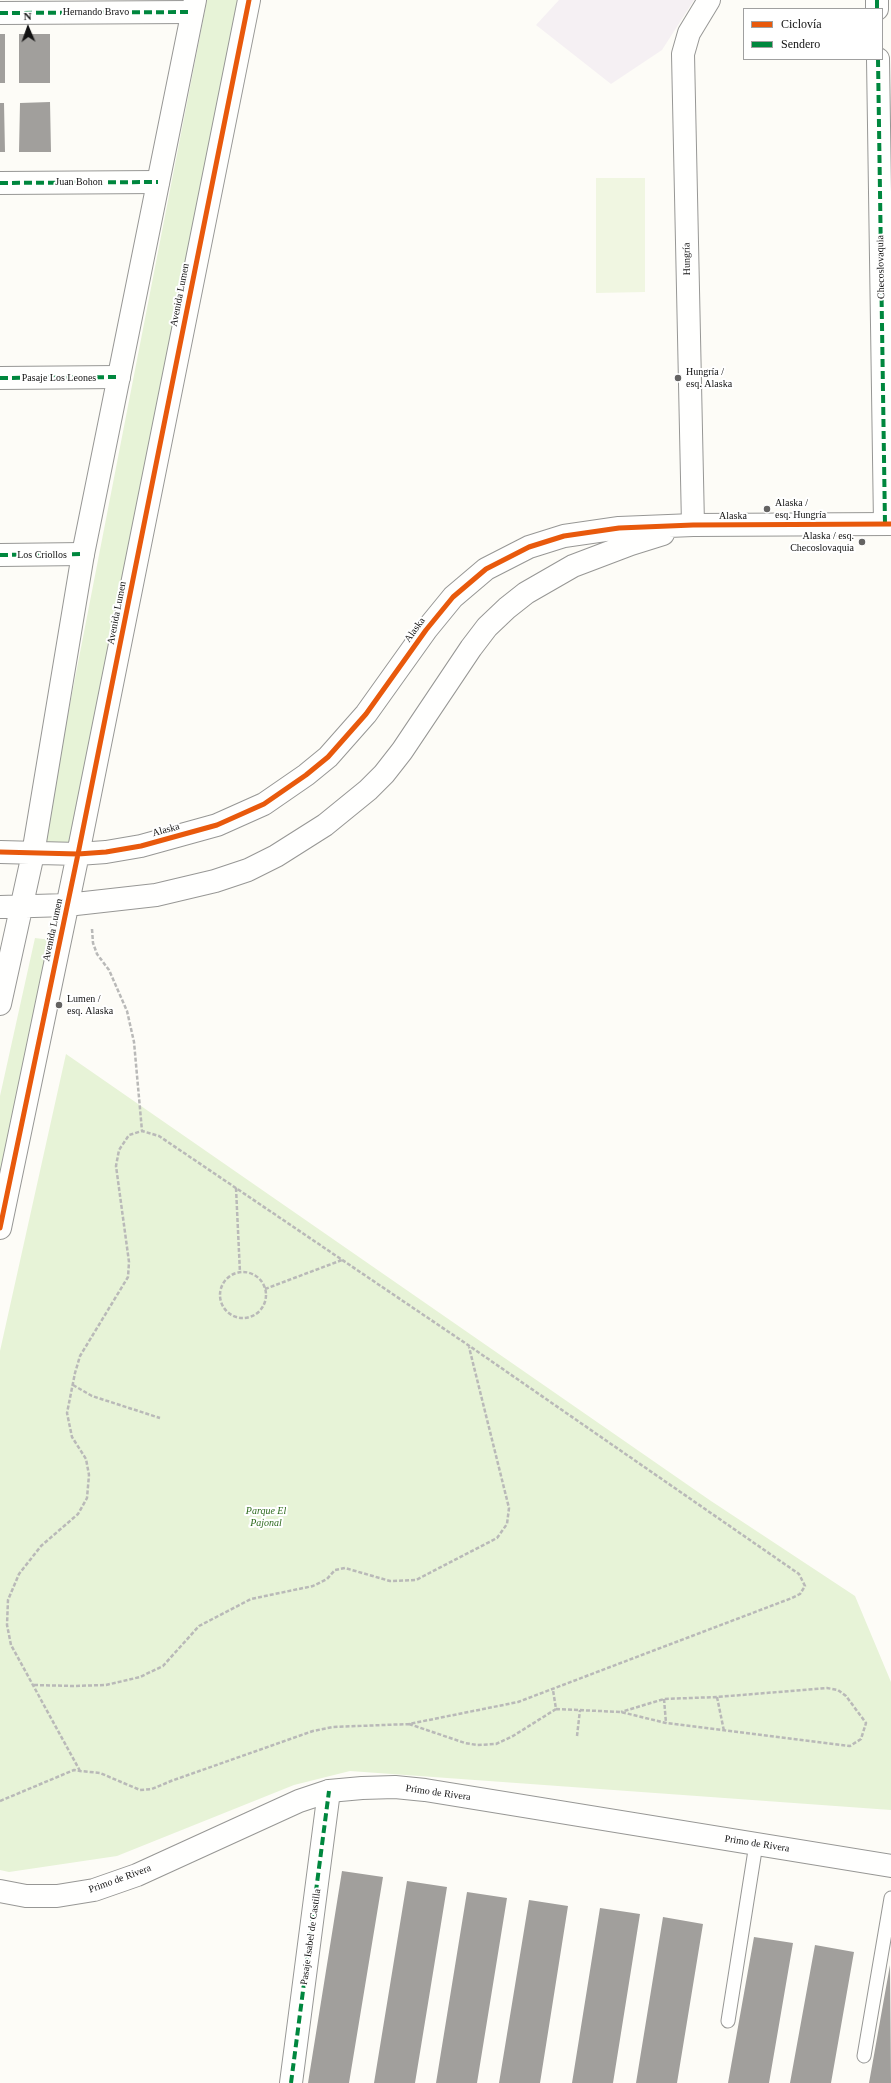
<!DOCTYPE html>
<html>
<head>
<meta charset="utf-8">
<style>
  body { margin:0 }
  #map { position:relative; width:891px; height:2083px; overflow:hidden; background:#fdfcf7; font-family:Georgia,serif }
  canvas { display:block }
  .legend { position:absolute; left:743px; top:8px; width:140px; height:52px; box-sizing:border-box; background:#fff; border:1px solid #a0a0a0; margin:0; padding:5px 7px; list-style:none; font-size:12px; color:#111 }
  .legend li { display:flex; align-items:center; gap:8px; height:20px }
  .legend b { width:20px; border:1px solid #a0a0a0 }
  .north { position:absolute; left:8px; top:8px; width:40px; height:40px; -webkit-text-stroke:3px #fff; paint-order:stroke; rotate:358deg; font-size:11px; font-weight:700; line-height:16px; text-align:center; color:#111 }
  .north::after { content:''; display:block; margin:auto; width:14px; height:18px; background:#111; clip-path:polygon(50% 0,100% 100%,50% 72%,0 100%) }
</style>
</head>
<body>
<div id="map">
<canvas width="891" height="2083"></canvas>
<ul class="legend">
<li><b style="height:5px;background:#e8590c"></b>Ciclovía</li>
<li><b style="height:5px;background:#00873e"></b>Sendero</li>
</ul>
<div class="north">N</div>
</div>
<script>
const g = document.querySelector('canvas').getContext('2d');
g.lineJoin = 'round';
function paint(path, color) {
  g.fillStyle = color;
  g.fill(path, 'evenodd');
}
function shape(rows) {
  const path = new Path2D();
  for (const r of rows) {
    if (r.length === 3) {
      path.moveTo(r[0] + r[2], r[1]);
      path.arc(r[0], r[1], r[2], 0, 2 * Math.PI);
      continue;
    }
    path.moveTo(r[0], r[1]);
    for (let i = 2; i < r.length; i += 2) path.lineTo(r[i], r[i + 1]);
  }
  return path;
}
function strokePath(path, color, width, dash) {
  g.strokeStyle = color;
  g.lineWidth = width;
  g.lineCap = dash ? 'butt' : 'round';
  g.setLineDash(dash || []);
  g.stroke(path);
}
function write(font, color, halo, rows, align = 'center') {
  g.font = font + ' Georgia,serif';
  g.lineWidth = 4;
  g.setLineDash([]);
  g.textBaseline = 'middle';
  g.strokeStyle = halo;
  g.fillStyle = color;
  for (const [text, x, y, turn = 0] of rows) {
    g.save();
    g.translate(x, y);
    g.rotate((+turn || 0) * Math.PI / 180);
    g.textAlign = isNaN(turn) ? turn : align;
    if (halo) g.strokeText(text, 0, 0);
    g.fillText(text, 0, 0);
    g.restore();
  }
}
paint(shape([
  [559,0,694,0,662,50,611,84,536,25]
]), '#f5f0f3');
paint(shape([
  [207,0,238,0,68,855,41,853],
  [35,938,51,940,0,1174,0,1096],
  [66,1054,711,1501,855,1596,891,1682,891,1810,350,1771,294,1785,117,1856,9,1872,0,1870,0,1351]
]), '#e7f3d7');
paint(shape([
  [596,178,645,178,645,292,596,293]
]), '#f0f6e1');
paint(shape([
  [0,34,5,34,5,83,0,83],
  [19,34,50,34,50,83,19,83],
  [50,102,51,152,19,152,20,103],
  [0,103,4,103,5,152,0,152],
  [342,1871,383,1877,349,2083,308,2083],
  [407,1881,447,1887,415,2083,374,2083],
  [467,1892,507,1898,477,2083,436,2083],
  [529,1900,568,1906,540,2083,499,2083],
  [600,1908,640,1914,613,2083,572,2083],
  [663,1917,703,1924,677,2083,636,2083],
  [754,1937,793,1943,769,2083,728,2083],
  [815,1945,854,1952,831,2083,790,2083],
  [890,1965,891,2083,869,2083]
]), '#a19f9c');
const service = shape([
  [728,2021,756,1844],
  [864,2056,891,1898]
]);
const minor = shape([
  [877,0,877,9],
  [0,13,192,12],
  [878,59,885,524],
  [0,183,158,182],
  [0,378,119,377],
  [693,525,683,54,689,33,709,0],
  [0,555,83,554],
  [291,2083,329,1791]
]);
const tertiary = shape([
  [0,852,78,854,106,852,141,846,217,825,264,804,306,775,328,757,366,714,426,630,453,597,486,569,529,547,564,536,619,528,693,525,891,524],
  [0,907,67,905,156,895,215,881,248,870,276,856,325,825,368,790,384,774,402,751,471,648,487,627,507,608,526,593,573,566,631,544,663,534],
  [0,1004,33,854,83,554,195,0],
  [0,1228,78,854,249,0],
  [0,1891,26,1896,57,1896,94,1890,137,1875,299,1801,329,1791,362,1788,395,1787,425,1790,891,1866]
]);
strokePath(service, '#979795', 15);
strokePath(minor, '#979795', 24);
strokePath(tertiary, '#979795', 24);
strokePath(shape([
  [92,929,93,943,97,954,109,970,127,1011,134,1042,142,1131],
  [236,1188,240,1273],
  [243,1295,23],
  [265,1289,342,1260],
  [73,1385,92,1396,160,1418],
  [34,1685,73,1686,106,1685,140,1677,163,1666,199,1626,251,1599,313,1586,327,1579,335,1570,345,1568,390,1581,416,1580,497,1538,507,1524,509,1508,469,1347],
  [717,1697,724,1731],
  [664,1699,666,1723],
  [556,1709,621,1712,666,1723,850,1746,861,1739,866,1723,846,1696,838,1690,827,1688,717,1697,664,1699,621,1712],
  [409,1724,465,1743,477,1745,496,1744,513,1736,556,1709,553,1690],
  [577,1736,580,1710],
  [0,1801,74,1770,80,1771,100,1773,140,1790,152,1789,171,1781,313,1731,333,1727,409,1724,518,1702,792,1598,800,1594,805,1586,799,1574,468,1345,159,1136,142,1131,129,1135,119,1150,116,1166,129,1262,128,1277,80,1356,75,1373,67,1413,72,1437,86,1459,89,1475,87,1498,78,1514,41,1546,19,1574,8,1600,7,1625,11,1645,80,1771]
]), '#b9b9b8', 2.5, [4, 2]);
strokePath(service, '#fffffe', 13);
strokePath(minor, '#fffffe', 22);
strokePath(tertiary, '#fffffe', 22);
strokePath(shape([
  [877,0,877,9],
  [0,13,192,12],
  [878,59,885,524],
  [0,183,158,182],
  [0,378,119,377],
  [0,555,83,554],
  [291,2083,329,1791]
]), '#00873e', 4, [8, 4]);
strokePath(shape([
  [0,852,78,854,106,852,141,846,217,825,264,804,306,775,328,757,366,714,426,630,453,597,486,569,529,547,564,536,619,528,693,525,891,524],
  [0,1228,78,854,249,0]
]), '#e8590c', 5);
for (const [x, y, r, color] of [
  [678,378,4,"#646362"],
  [767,509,4,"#646362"],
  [862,542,4,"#646362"],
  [59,1005,4,"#646362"]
]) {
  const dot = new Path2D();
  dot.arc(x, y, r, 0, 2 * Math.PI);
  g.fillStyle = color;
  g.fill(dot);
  strokePath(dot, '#fff', 1.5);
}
write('10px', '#111', '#fff', [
  ["Hernando Bravo",96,12],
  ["Juan Bohon",79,182],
  ["Hungría",687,259,-91],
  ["Checoslovaquia",881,267,-91],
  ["Avenida Lumen",180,295,-79],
  ["Pasaje Los Leones",59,378],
  ["Alaska",733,516],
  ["Los Criollos",42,555],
  ["Avenida Lumen",117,613,-79],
  ["Alaska",415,630,-54],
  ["Alaska",166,830,-15],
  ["Avenida Lumen",53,930,-78],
  ["Primo de Rivera",438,1793,8],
  ["Primo de Rivera",757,1844,9],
  ["Primo de Rivera",120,1879,-20],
  ["Pasaje Isabel de Castilla",311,1937,-82]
]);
write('10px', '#111', '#fff', [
  ["Hungría /",686,372],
  ["esq. Alaska",686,384],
  ["Alaska /",775,503],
  ["esq. Hungría",775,515],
  ["Alaska / esq.",854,536,"right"],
  ["Checoslovaquia",854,548,"right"],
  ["Lumen /",67,999],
  ["esq. Alaska",67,1011]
], 'left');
write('italic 10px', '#2f6b1f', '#fff', [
  ["Parque El",266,1511],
  ["Pajonal",266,1523]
]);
</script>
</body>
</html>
